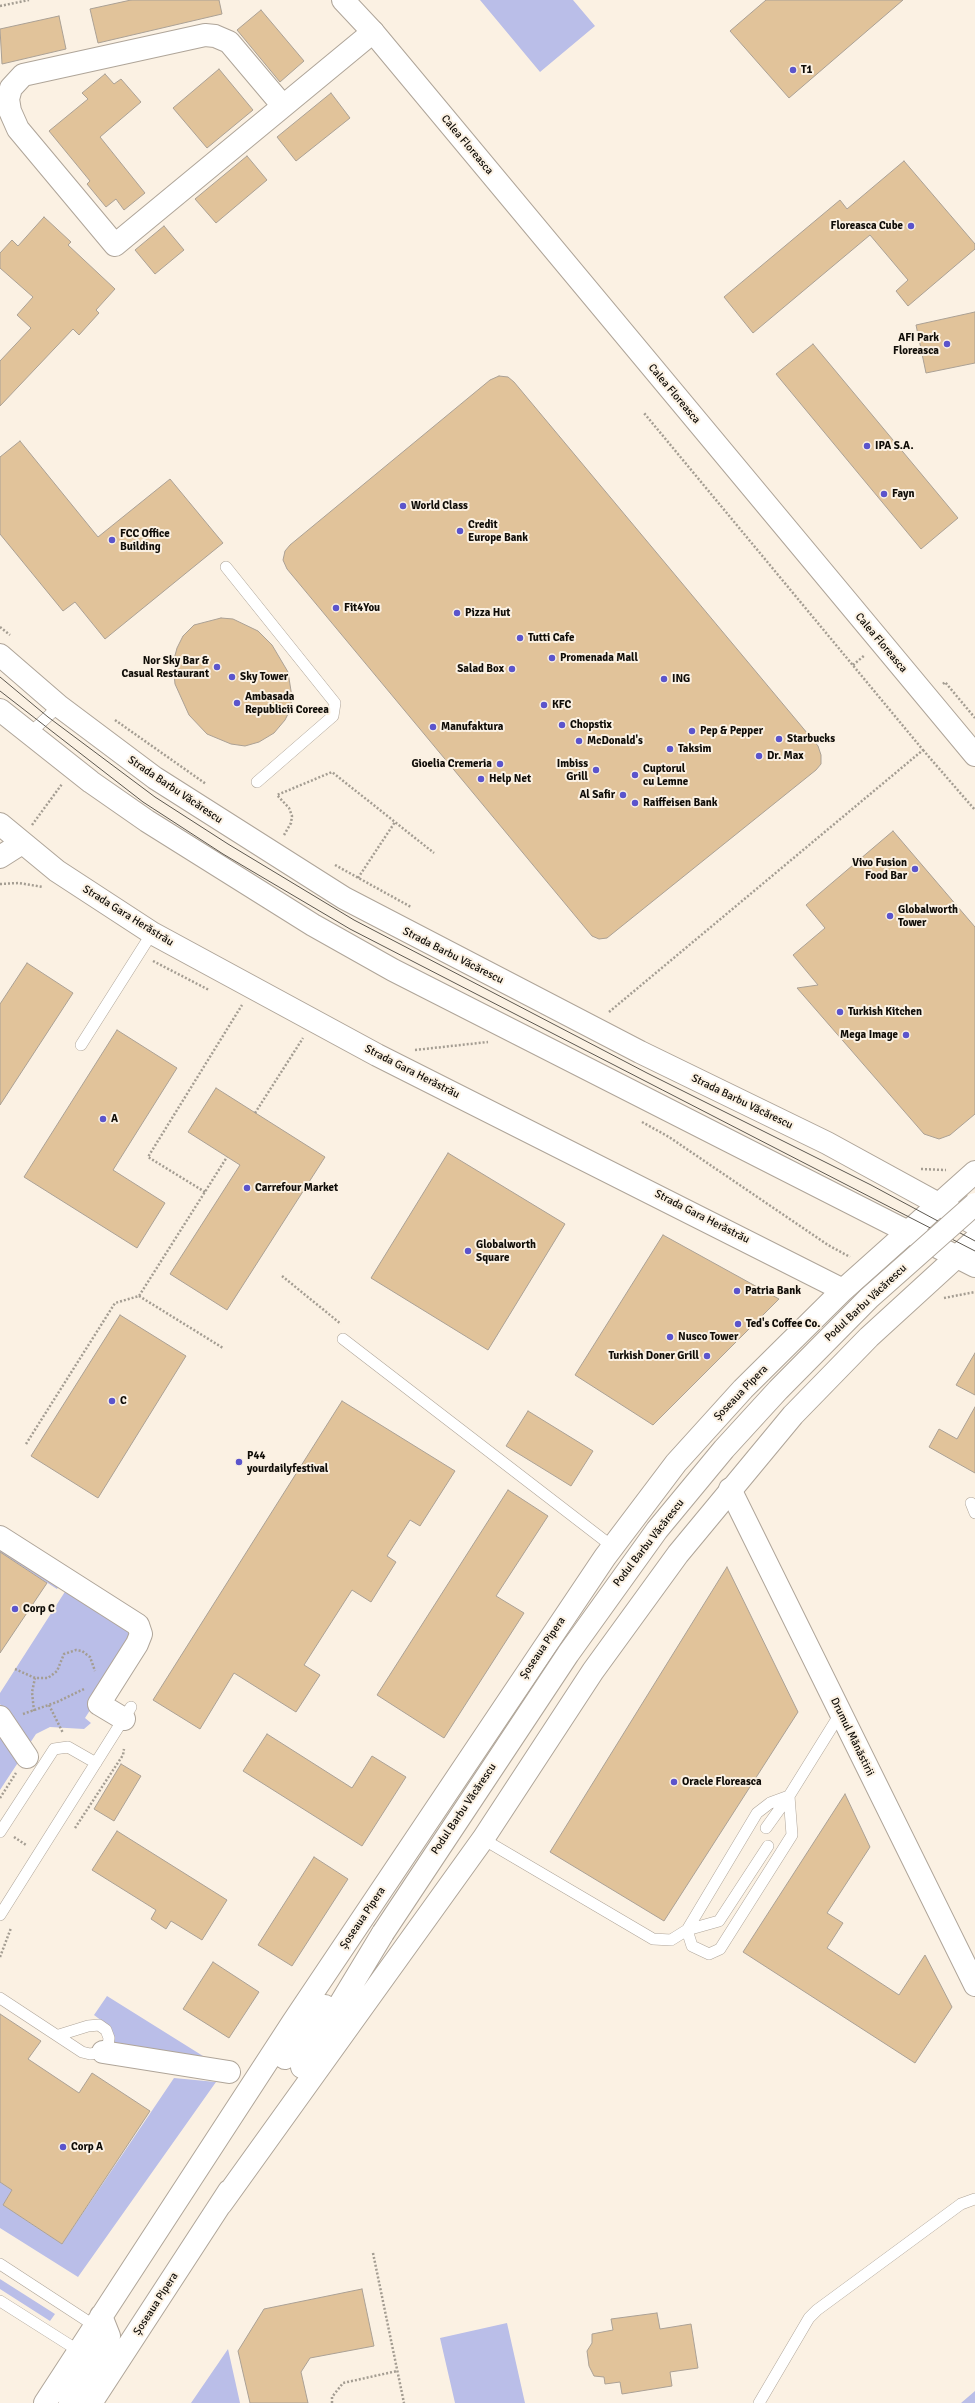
<!DOCTYPE html>
<html>
<head>
<meta charset="utf-8">
<style>
  body { margin:0 }
  canvas { display:block; background:#fbf1e3 }
</style>
</head>
<body>
<canvas width="975" height="2403"></canvas>
<script>
const g = document.querySelector('canvas').getContext('2d');
g.lineJoin = 'round';
function paint(path, color) {
  g.fillStyle = color;
  g.fill(path, 'evenodd');
}
function shape(rows) {
  const path = new Path2D();
  for (const r of rows) {
    path.moveTo(r[0], r[1]);
    for (let i = 2; i < r.length; i += 2) path.lineTo(r[i], r[i + 1]);
  }
  return path;
}
function strokePath(path, color, width, dash) {
  g.strokeStyle = color;
  g.lineWidth = width;
  g.lineCap = dash ? 'butt' : 'round';
  g.setLineDash(dash || []);
  g.stroke(path);
}
function write(font, color, halo, rows, align = 'center') {
  g.font = font + ' Signika,sans-serif';
  g.lineWidth = 4;
  g.setLineDash([]);
  g.textBaseline = 'middle';
  g.strokeStyle = halo;
  g.fillStyle = color;
  for (const [text, x, y, turn = 0] of rows) {
    g.save();
    g.translate(x, y);
    g.rotate((+turn || 0) * Math.PI / 180);
    g.textAlign = isNaN(turn) ? turn : align;
    if (halo) g.strokeText(text, 0, 0);
    g.fillText(text, 0, 0);
    g.restore();
  }
}
paint(shape([
  [480,0,573,0,595,26,540,72],
  [0,1542,62,1581,57,1589,0,1552],
  [68,1587,126,1622,135,1640,85,1718,91,1723,84,1729,50,1727,36,1734,28,1746,0,1704,0,1693],
  [0,1732,19,1761,0,1790],
  [107,1996,211,2061,112,2048,110,2027,94,2015],
  [174,2078,216,2082,78,2277,0,2228,0,2182,12,2190,3,2205,62,2244],
  [0,2279,55,2314,50,2321,0,2289],
  [507,2323,525,2403,455,2403,440,2338],
  [228,2349,240,2403,191,2403],
  [975,2391,975,2403,961,2403]
]), '#babee8');
const building = shape([
  [131,0,219,0,222,14,98,43,90,9,131,0],
  [766,0,903,0,789,98,730,31,766,0],
  [261,10,304,61,280,82,237,30,261,10],
  [59,16,66,49,2,64,0,29,59,16],
  [219,69,253,110,207,148,173,108,219,69],
  [105,74,114,84,121,79,141,102,100,137,145,193,124,210,116,199,106,207,87,184,90,181,49,131,88,99,82,93,105,74],
  [331,93,350,118,296,161,277,137,331,93],
  [247,156,267,180,216,223,195,199,247,156],
  [904,161,975,244,975,249,908,306,896,291,908,280,870,235,753,333,724,297,840,200,847,209,904,161],
  [44,217,71,242,68,245,115,289,96,310,99,313,79,335,73,329,0,406,0,361,31,328,17,315,33,297,0,268,0,253,12,240,18,246,44,217],
  [164,226,184,250,155,274,135,250,164,226],
  [975,312,975,363,926,373,916,325,975,312],
  [813,344,958,518,921,549,776,374,813,344],
  [499,376,508,377,514,382,818,746,821,755,821,764,816,770,607,938,599,939,592,936,287,569,283,560,285,551,290,545,490,380,499,376],
  [20,441,98,537,170,479,223,543,105,639,75,602,63,611,0,534,0,457,20,441],
  [221,618,233,619,258,631,272,645,288,672,292,697,290,710,285,720,274,733,259,742,245,746,231,744,207,734,189,715,175,684,173,663,177,648,183,636,194,625,221,618],
  [893,831,975,927,975,1114,950,1135,939,1139,924,1134,797,988,818,985,793,955,825,928,806,905,893,831],
  [27,963,73,993,0,1105,0,1004,27,963],
  [117,1030,177,1068,113,1170,165,1203,137,1248,24,1177,117,1030],
  [216,1088,325,1157,227,1310,170,1274,240,1165,188,1132,216,1088],
  [448,1153,565,1224,488,1350,371,1278,448,1153],
  [663,1235,779,1299,653,1425,575,1375,663,1235],
  [120,1315,186,1356,98,1498,31,1456,120,1315],
  [975,1353,975,1395,956,1385,975,1353],
  [342,1401,455,1471,420,1526,410,1520,387,1556,396,1562,371,1602,352,1590,304,1665,320,1675,296,1712,234,1673,200,1729,153,1700,342,1401],
  [975,1407,975,1473,929,1447,939,1429,957,1439,975,1407],
  [528,1411,593,1451,571,1486,506,1446,528,1411],
  [508,1490,548,1516,496,1596,524,1613,444,1738,377,1695,508,1490],
  [0,1552,47,1583,0,1653,0,1552],
  [727,1567,798,1712,664,1921,550,1852,727,1567],
  [267,1734,352,1788,372,1756,406,1777,362,1846,243,1771,267,1734],
  [121,1764,141,1776,114,1821,94,1809,121,1764],
  [845,1794,870,1847,827,1913,843,1923,827,1948,899,1995,925,1955,952,2007,915,2063,743,1952,845,1794],
  [117,1831,227,1900,202,1940,171,1921,166,1929,151,1919,156,1910,92,1870,117,1831],
  [314,1857,348,1879,292,1966,258,1945,314,1857],
  [213,1962,259,1992,229,2038,183,2009,213,1962],
  [0,2014,41,2041,28,2059,79,2093,92,2073,150,2111,62,2244,3,2205,12,2190,0,2182,0,2014],
  [362,2289,374,2346,310,2358,301,2372,308,2403,250,2403,238,2351,264,2309,362,2289],
  [657,2313,660,2329,691,2324,698,2368,670,2372,672,2386,622,2394,620,2382,605,2384,604,2377,594,2376,589,2366,587,2351,592,2343,592,2334,613,2330,611,2319,657,2313]
]);
paint(building, '#e1c39a');
strokePath(building, '#aba195', 1);
const lane = shape([
  [226,567,335,703,333,716,257,782],
  [29,734,59,706],
  [81,1045,152,933],
  [343,1339,613,1547],
  [971,1503,975,1513],
  [766,1828,789,1796,840,1714],
  [0,1832,54,1749,68,1747,96,1763],
  [483,1839,653,1939,671,1940,687,1930,757,1813,770,1803,789,1796],
  [768,1846,719,1921,687,1930,692,1946,709,1954,720,1949,792,1835,789,1796],
  [0,1915,131,1707],
  [0,1998,82,2052,90,2054,103,2052,108,2046,109,2038,106,2030,99,2025,88,2026,59,2035],
  [0,2264,95,2326],
  [0,2301,79,2351],
  [759,2403,809,2318,817,2310,961,2204,975,2199]
]);
const street = shape([
  [283,106,229,42,215,36,205,35,23,75,11,88,8,99,10,111,18,129,115,245,373,32],
  [730,1489,975,1985],
  [0,1537,138,1625,141,1634,137,1644,99,1704,124,1719],
  [0,1717,27,1757],
  [103,2052,229,2072]
]);
const secondary = shape([
  [343,0,373,32,975,755],
  [0,824,57,871,152,933,377,1055,843,1290],
  [0,857,22,843],
  [285,2058,325,2006],
  [302,2067,383,1933],
  [221,2204,483,1839,593,1671,678,1554,793,1415,869,1337,975,1240],
  [45,2403,293,2022,605,1557,676,1463,743,1389,843,1290,975,1172],
  [70,2403,104,2351,109,2336,101,2316],
  [91,2403,229,2191]
]);
const primary = shape([
  [0,655,59,706,155,778,344,898,640,1052,827,1143,975,1224],
  [0,710,91,782,147,821,313,925,393,970,975,1266]
]);
strokePath(lane, '#afa599', 12);
strokePath(street, '#afa599', 24);
strokePath(secondary, '#afa599', 24);
strokePath(primary, '#afa599', 24);
strokePath(shape([
  [0,6,29,0],
  [0,627,10,635],
  [853,665,865,655],
  [943,684,945,682,975,718],
  [115,720,206,784],
  [923,750,975,810],
  [32,825,62,784],
  [284,835,291,823,292,816,289,808,277,795,332,772,434,853],
  [335,865,411,907],
  [358,878,395,822],
  [0,884,19,883,43,887],
  [153,961,209,990],
  [609,1012,923,750,644,413],
  [415,1050,488,1042],
  [255,1113,303,1038],
  [642,1122,669,1137,828,1245,850,1257],
  [921,1169,946,1170],
  [205,1192,148,1157,242,1005],
  [282,1276,341,1324],
  [139,1296,223,1348],
  [944,1298,975,1292],
  [26,1444,115,1303,139,1296,227,1157],
  [15,1669,35,1678,48,1678,57,1671,64,1654,76,1650,82,1651,90,1657,95,1671],
  [49,1705,63,1733],
  [34,1711,32,1692,35,1678],
  [23,1714,57,1702,84,1689],
  [0,1798,16,1773],
  [75,1828,123,1755,124,1749],
  [14,1837,26,1845],
  [0,1957,11,1928],
  [373,2253,404,2403],
  [332,2403,332,2397,343,2383,397,2371]
]), '#a49d92', 2.5, [2, 2]);
strokePath(lane, '#fff', 11);
strokePath(street, '#fff', 22);
strokePath(secondary, '#fff', 22);
strokePath(primary, '#fff', 22);
strokePath(shape([
  [0,677,48,717,155,797,228,844,354,920,647,1073,871,1185,975,1241],
  [0,691,143,802,223,854,350,929,975,1251]
]), '#5d5850', 1);
const secondaryBridge = shape([
  [383,1933,568,1654,657,1530,724,1449,778,1390,869,1298,975,1204]
]);
strokePath(secondaryBridge, '#afa599', 24, []);
strokePath(secondaryBridge, '#fff', 22);
for (const [x, y, r, color] of [
  [793,70,4,"#5b54cc"],
  [911,226,4,"#5b54cc"],
  [947,344,4,"#5b54cc"],
  [867,446,4,"#5b54cc"],
  [884,494,4,"#5b54cc"],
  [403,506,4,"#5b54cc"],
  [460,531,4,"#5b54cc"],
  [112,540,4,"#5b54cc"],
  [336,608,4,"#5b54cc"],
  [457,613,4,"#5b54cc"],
  [520,638,4,"#5b54cc"],
  [552,658,4,"#5b54cc"],
  [217,667,4,"#5b54cc"],
  [512,669,4,"#5b54cc"],
  [232,677,4,"#5b54cc"],
  [664,679,4,"#5b54cc"],
  [237,703,4,"#5b54cc"],
  [544,705,4,"#5b54cc"],
  [562,725,4,"#5b54cc"],
  [433,727,4,"#5b54cc"],
  [692,731,4,"#5b54cc"],
  [779,739,4,"#5b54cc"],
  [579,741,4,"#5b54cc"],
  [670,749,4,"#5b54cc"],
  [759,756,4,"#5b54cc"],
  [500,764,4,"#5b54cc"],
  [596,770,4,"#5b54cc"],
  [635,775,4,"#5b54cc"],
  [481,779,4,"#5b54cc"],
  [623,795,4,"#5b54cc"],
  [635,803,4,"#5b54cc"],
  [915,869,4,"#5b54cc"],
  [890,916,4,"#5b54cc"],
  [840,1012,4,"#5b54cc"],
  [906,1035,4,"#5b54cc"],
  [103,1119,4,"#5b54cc"],
  [247,1188,4,"#5b54cc"],
  [468,1251,4,"#5b54cc"],
  [737,1291,4,"#5b54cc"],
  [738,1324,4,"#5b54cc"],
  [670,1337,4,"#5b54cc"],
  [707,1356,4,"#5b54cc"],
  [112,1401,4,"#5b54cc"],
  [239,1462,4,"#5b54cc"],
  [15,1609,4,"#5b54cc"],
  [674,1782,4,"#5b54cc"],
  [63,2147,4,"#5b54cc"]
]) {
  const dot = new Path2D();
  dot.arc(x, y, r, 0, 2 * Math.PI);
  g.fillStyle = color;
  g.fill(dot);
  strokePath(dot, '#fbf1e3', 1.5);
}
write('bold 11px', '#0f0c07', '#fbf1e3', [
  ["T1",801,70],
  ["Floreasca Cube",903,226,"right"],
  ["AFI Park",939,338,"right"],
  ["Floreasca",939,351,"right"],
  ["IPA S.A.",875,446],
  ["Fayn",892,494],
  ["World Class",411,506],
  ["Credit",468,525],
  ["Europe Bank",468,538],
  ["FCC Office",120,534],
  ["Building",120,547],
  ["Fit4You",344,608],
  ["Pizza Hut",465,613],
  ["Tutti Cafe",528,638],
  ["Promenada Mall",560,658],
  ["Nor Sky Bar &",209,661,"right"],
  ["Casual Restaurant",209,674,"right"],
  ["Salad Box",504,669,"right"],
  ["Sky Tower",240,677],
  ["ING",672,679],
  ["Ambasada",245,697],
  ["Republicii Coreea",245,710],
  ["KFC",552,705],
  ["Chopstix",570,725],
  ["Manufaktura",441,727],
  ["Pep & Pepper",700,731],
  ["Starbucks",787,739],
  ["McDonald's",587,741],
  ["Taksim",678,749],
  ["Dr. Max",767,756],
  ["Gioelia Cremeria",492,764,"right"],
  ["Imbiss",588,764,"right"],
  ["Grill",588,777,"right"],
  ["Cuptorul",643,769],
  ["cu Lemne",643,782],
  ["Help Net",489,779],
  ["Al Safir",615,795,"right"],
  ["Raiffeisen Bank",643,803],
  ["Vivo Fusion",907,863,"right"],
  ["Food Bar",907,876,"right"],
  ["Globalworth",898,910],
  ["Tower",898,923],
  ["Turkish Kitchen",848,1012],
  ["Mega Image",898,1035,"right"],
  ["A",111,1119],
  ["Carrefour Market",255,1188],
  ["Globalworth",476,1245],
  ["Square",476,1258],
  ["Patria Bank",745,1291],
  ["Ted's Coffee Co.",746,1324],
  ["Nusco Tower",678,1337],
  ["Turkish Doner Grill",699,1356,"right"],
  ["C",120,1401],
  ["P44",247,1456],
  ["yourdailyfestival",247,1469],
  ["Corp C",23,1609],
  ["Oracle Floreasca",682,1782],
  ["Corp A",71,2147]
], 'left');
write('11px', '#0f0c07', '#fbf1e3', [
  ["Calea Floreasca",467,145,50],
  ["Calea Floreasca",674,394,50],
  ["Calea Floreasca",881,643,50],
  ["Strada Barbu Văcărescu",175,790,34],
  ["Strada Gara Herăstrău",128,916,32],
  ["Strada Barbu Văcărescu",453,956,27],
  ["Strada Gara Herăstrău",412,1072,27],
  ["Strada Barbu Văcărescu",742,1102,26],
  ["Strada Gara Herăstrău",702,1217,27],
  ["Podul Barbu Văcărescu",866,1303,-43],
  ["Șoseaua Pipera",741,1393,-46],
  ["Podul Barbu Văcărescu",649,1543,-52],
  ["Șoseaua Pipera",543,1648,-56],
  ["Drumul Mănăstirii",852,1737,64],
  ["Podul Barbu Văcărescu",464,1809,-56],
  ["Șoseaua Pipera",363,1918,-56],
  ["Șoseaua Pipera",156,2304,-57]
]);
</script>
</body>
</html>
